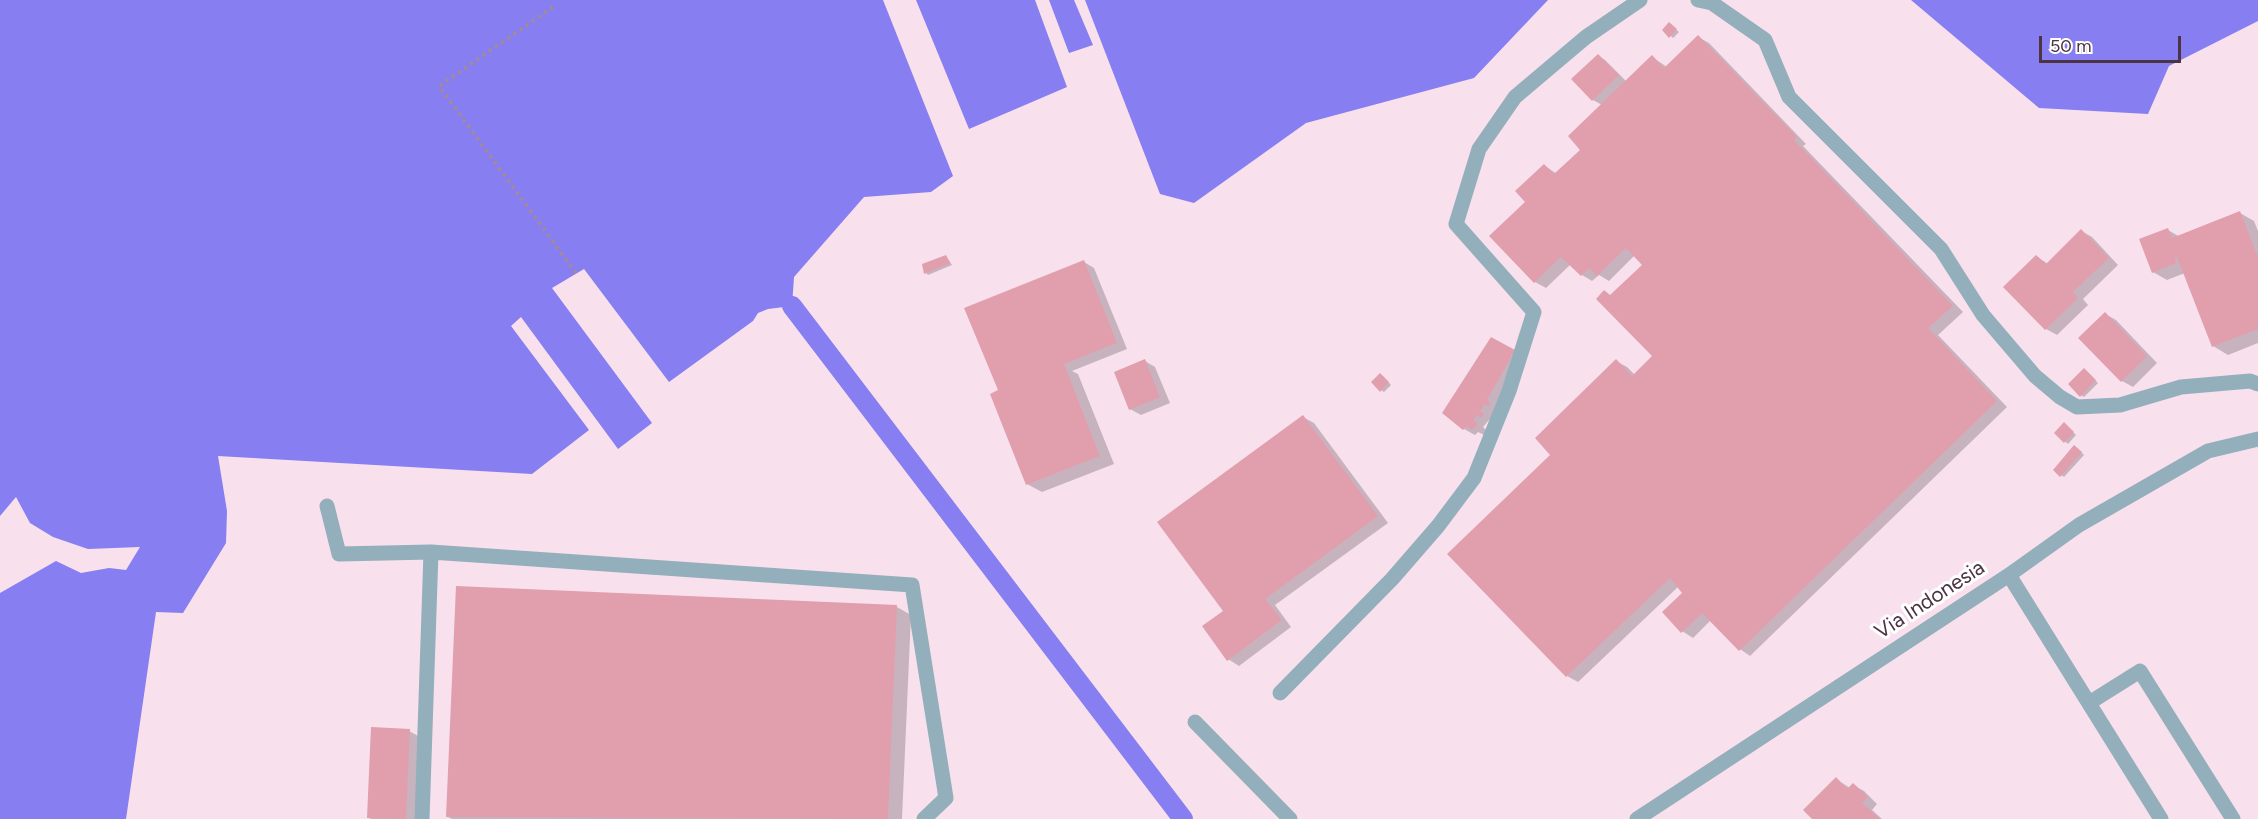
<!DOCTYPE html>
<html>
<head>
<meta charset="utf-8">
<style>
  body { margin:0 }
  #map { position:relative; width:2258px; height:819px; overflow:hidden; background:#f9e0ed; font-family:Figtree,sans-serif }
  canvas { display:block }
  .scale { position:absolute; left:2039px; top:36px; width:142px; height:27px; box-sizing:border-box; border:3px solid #4d3442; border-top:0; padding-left:8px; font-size:18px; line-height:21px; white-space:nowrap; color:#4d3442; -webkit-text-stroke:4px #fff; paint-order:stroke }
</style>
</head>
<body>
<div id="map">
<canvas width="2258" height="819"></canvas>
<div class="scale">50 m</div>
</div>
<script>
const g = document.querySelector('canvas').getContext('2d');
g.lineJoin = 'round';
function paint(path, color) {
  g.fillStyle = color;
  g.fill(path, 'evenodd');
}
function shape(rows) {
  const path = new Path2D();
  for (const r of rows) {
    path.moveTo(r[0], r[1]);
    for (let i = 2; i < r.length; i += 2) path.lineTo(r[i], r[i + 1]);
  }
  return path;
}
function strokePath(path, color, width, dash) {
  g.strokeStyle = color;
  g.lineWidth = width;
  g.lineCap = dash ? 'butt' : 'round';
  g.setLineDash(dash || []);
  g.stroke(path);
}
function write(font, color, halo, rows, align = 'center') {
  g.font = font + ' Figtree,sans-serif';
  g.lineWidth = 6;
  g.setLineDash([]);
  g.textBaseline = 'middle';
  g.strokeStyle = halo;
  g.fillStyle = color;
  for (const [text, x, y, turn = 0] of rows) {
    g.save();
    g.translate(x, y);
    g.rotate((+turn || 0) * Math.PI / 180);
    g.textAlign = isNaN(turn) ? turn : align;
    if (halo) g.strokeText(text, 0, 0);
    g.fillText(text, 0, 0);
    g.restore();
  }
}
paint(shape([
  [0,0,883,0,953,176,931,192,864,197,794,277,792,306,768,309,758,313,753,321,669,382,584,269,552,288,652,423,618,449,521,317,511,326,589,430,532,474,218,456,227,511,226,543,183,613,156,612,126,819,0,819,0,593,56,561,81,573,109,568,126,570,140,547,88,549,53,537,30,523,16,497,0,516],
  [916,0,1035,0,1067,87,969,129],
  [1049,0,1074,0,1093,45,1069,53],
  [1085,0,1548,0,1474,78,1306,123,1194,203,1160,194],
  [1911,0,2258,0,2258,21,2169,66,2148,114,2039,108]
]), '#867ef1');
paint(shape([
  [1672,26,1679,32,1673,38,1664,30],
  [1698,37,1709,43,1806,144,1803,146,1963,312,1938,335,2007,407,1750,656,1740,649,1711,620,1693,638,1682,631,1684,593,1679,586,1578,682,1567,676,1449,554,1552,455,1616,361,1627,367,1635,375,1654,356,1612,296,1644,265,1635,255,1609,281,1599,275,1592,281,1582,275,1571,264,1546,288,1535,282,1491,236,1527,202,1545,166,1557,174,1582,150,1602,105,1593,100,1598,56,1605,60,1627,82,1652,57,1667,67],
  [2240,213,2254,221,2258,231,2258,343,2228,355,2213,346,2185,273,2167,280,2153,272,2168,230,2180,237],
  [2081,231,2092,237,2118,265,2083,299,2088,305,2057,335,2046,329,2036,256,2048,264],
  [946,256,952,265,928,275,926,273],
  [1084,262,1094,268,1127,349,1072,371,1078,374,1114,464,1042,492,1027,484,1001,391],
  [2105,314,2116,320,2157,363,2133,387,2122,381,2080,338],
  [1492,339,1525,357,1493,423,1489,420,1483,427,1487,431,1484,435,1478,432,1475,435,1464,429],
  [1145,361,1155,367,1170,403,1141,415,1130,409],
  [2087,372,2098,383,2084,397,2081,395],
  [1383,376,1391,385,1384,392,1381,390],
  [1303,417,1314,423,1388,523,1275,605,1291,627,1239,666,1228,659,1225,611],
  [2067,426,2076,435,2068,444,2056,433],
  [2077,448,2084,455,2064,477,2061,475],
  [897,607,911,615,902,819,452,819,448,817],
  [409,731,420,737,417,819,371,819,369,818],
  [1836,779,1850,788,1853,785,1864,791,1877,804,1872,810,1882,819,1814,819]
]), '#0003');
strokePath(shape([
  [792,306,1183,819]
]), '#867ef1', 20);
paint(shape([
  [1669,22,1677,29,1669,38,1662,30],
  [1698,35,1797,137,1794,140,1953,306,1928,328,1997,401,1739,651,1702,613,1681,633,1662,612,1682,593,1670,578,1566,677,1447,554,1550,455,1535,438,1616,359,1632,376,1652,356,1596,299,1604,290,1610,295,1642,265,1626,248,1597,276,1589,268,1581,276,1561,257,1534,283,1489,236,1525,202,1515,191,1544,164,1554,174,1580,150,1568,136,1652,55,1664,68],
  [1598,54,1619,75,1592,101,1571,79],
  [2240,211,2258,257,2258,329,2212,347,2177,257,2175,258,2176,263,2152,273,2139,239,2168,228,2172,238],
  [2081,229,2109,258,2073,292,2078,298,2045,330,2003,287,2036,255,2046,264],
  [946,255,950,263,924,274,922,264],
  [1084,260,1117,343,1064,364,1100,456,1026,485,990,394,998,390,964,308],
  [2105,312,2147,356,2121,382,2078,338],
  [1491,337,1515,350,1487,400,1490,402,1489,406,1485,404,1480,411,1484,414,1481,418,1477,415,1473,420,1478,424,1472,430,1467,426,1463,430,1442,413],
  [1145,359,1160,397,1129,410,1114,372],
  [2084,368,2096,380,2080,397,2068,384],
  [1380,373,1389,382,1380,392,1371,382],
  [1303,415,1378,516,1265,599,1282,620,1227,661,1202,626,1223,611,1157,522],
  [2064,422,2074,432,2064,443,2054,433],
  [2074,445,2082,452,2060,477,2053,470],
  [456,586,897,605,888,819,446,817],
  [371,727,410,729,406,819,367,818],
  [1836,777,1847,789,1853,783,1868,797,1862,803,1880,819,1812,819,1803,810]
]), '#e19ead');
strokePath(shape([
  [553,7,439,86,576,273]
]), '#a38a98', 4, [3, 4.5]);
strokePath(shape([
  [1698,0,1712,3,1765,40,1789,97,1941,249,1983,315,2035,376,2060,397,2077,407,2120,405,2181,387,2250,381,2258,384],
  [327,506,339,554,431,552,422,819],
  [431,552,912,585,946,798,924,819],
  [2009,575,2161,819],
  [1280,693,1392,579,1438,526,1474,478,1509,391,1534,312,1456,224,1479,149,1515,97,1586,37,1640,0],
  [2089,703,2140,671,2233,819],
  [1195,722,1290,819],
  [1637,819,2009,575,2079,525,2208,451,2258,439]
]), '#92afbb', 15);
write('21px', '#4d3442', '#fff', [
  ["Via Indonesia",1930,600,-33]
]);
</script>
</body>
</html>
